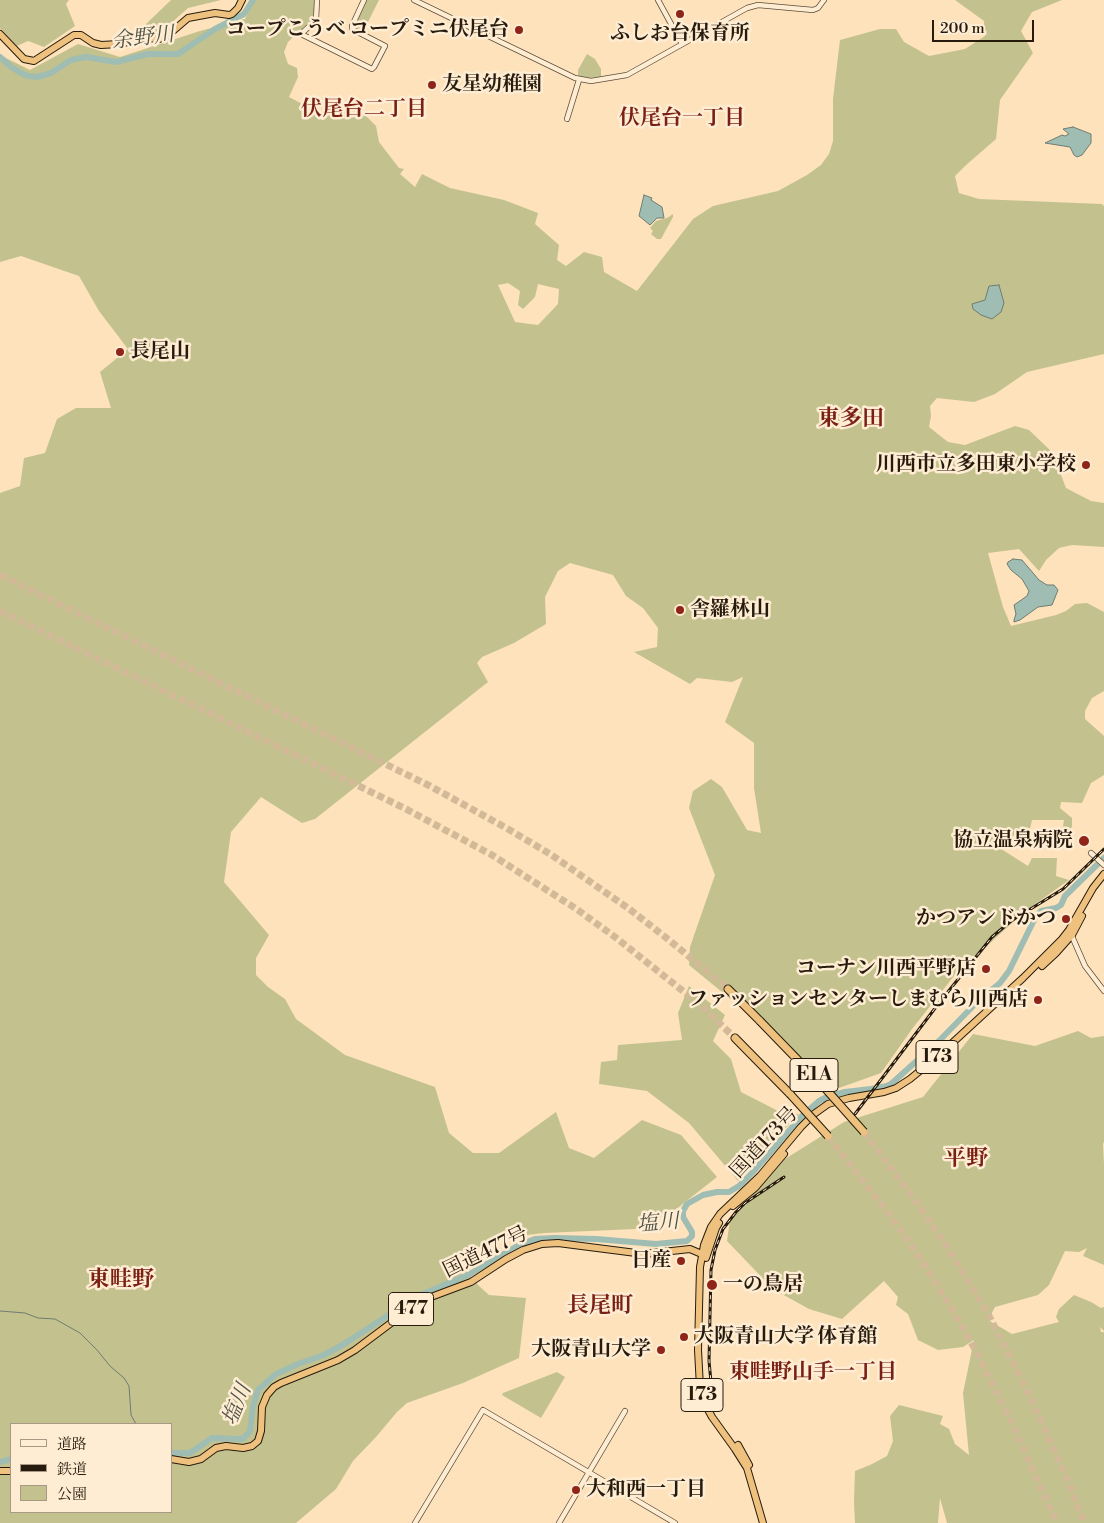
<!DOCTYPE html>
<html>
<head>
<meta charset="utf-8">
<style>
  body { margin:0 }
  #map { position:relative; width:1104px; height:1523px; overflow:hidden; background:#fde2bc; font-family:"Libre Bodoni","Noto Serif JP",serif }
  canvas { display:block }
  .legend { position:absolute; left:10px; top:1423px; width:162px; height:90px; box-sizing:border-box; background:#feecd3; border:1px solid #a89884; margin:0; padding:6px 9px; list-style:none; font-size:15px; color:#261b0d }
  .legend li { display:flex; align-items:center; gap:10px; height:25px }
  .legend b { width:25px; border:1px solid #a89884 }
  .scale { position:absolute; left:932px; top:20px; width:102px; height:22px; box-sizing:border-box; border:2px solid #261b0d; border-top:0; padding-left:6px; font-size:15px; line-height:18px; white-space:nowrap; color:#261b0d; -webkit-text-stroke:4px #feecd3; paint-order:stroke }
</style>
</head>
<body>
<div id="map">
<canvas width="1104" height="1523"></canvas>
<ul class="legend">
<li><b style="height:6px;background:#feecd3"></b>道路</li>
<li><b style="height:6px;background:#261b0d"></b>鉄道</li>
<li><b style="height:14px;background:#c3c28e"></b>公園</li>
</ul>
<div class="scale">200 m</div>
</div>
<script>
const g = document.querySelector('canvas').getContext('2d');
g.lineJoin = 'round';
function paint(path, color) {
  g.fillStyle = color;
  g.fill(path, 'evenodd');
}
function shape(rows) {
  const path = new Path2D();
  for (const r of rows) {
    path.moveTo(r[0], r[1]);
    for (let i = 2; i < r.length; i += 2) path.lineTo(r[i], r[i + 1]);
  }
  return path;
}
function strokePath(path, color, width, dash) {
  g.strokeStyle = color;
  g.lineWidth = width;
  g.lineCap = dash ? 'butt' : 'round';
  g.setLineDash(dash || []);
  g.stroke(path);
}
function write(font, color, halo, rows, align = 'center') {
  g.font = font + ' "Libre Bodoni","Noto Serif JP",serif';
  g.lineWidth = 5;
  g.setLineDash([]);
  g.textBaseline = 'middle';
  g.strokeStyle = halo;
  g.fillStyle = color;
  for (const [text, x, y, turn = 0] of rows) {
    g.save();
    g.translate(x, y);
    g.rotate((+turn || 0) * Math.PI / 180);
    g.textAlign = isNaN(turn) ? turn : align;
    if (halo) g.strokeText(text, 0, 0);
    g.fillText(text, 0, 0);
    g.restore();
  }
}
paint(shape([
  [0,0,69,0,66,4,75,26,44,47,28,41,17,46,0,28],
  [171,0,221,0,188,8,161,32,147,33,146,24],
  [254,0,315,0,316,5,312,19,288,42,284,52,288,64,297,68,298,77,289,97,308,107,321,117,353,98,362,103,361,111,376,126,379,142,399,168,404,169,400,174,415,187,422,174,450,188,504,200,538,213,535,224,559,245,557,260,566,266,584,252,602,257,604,272,637,291,693,219,713,206,778,191,807,175,821,165,829,154,833,141,833,99,840,40,880,29,896,29,904,42,929,56,965,49,985,36,984,21,955,0,1062,0,1032,12,1021,31,1033,53,1000,100,996,139,965,166,955,176,959,193,979,199,1102,204,1104,206,1104,354,1027,372,995,394,974,402,937,398,930,406,931,416,929,427,948,442,965,445,1015,426,1029,430,1052,452,1066,488,1091,501,1104,503,1104,547,1072,545,1059,548,1046,560,1039,571,1019,549,988,553,1003,607,1011,626,1056,615,1066,611,1075,604,1087,603,1104,612,1104,691,1092,698,1085,711,1085,719,1104,736,1104,775,1091,783,1082,803,1061,802,1060,808,1072,818,1072,826,1069,834,1062,832,1064,820,1032,820,1029,833,995,839,998,847,1028,866,1032,858,1057,858,1056,876,1069,880,1024,912,954,976,912,1029,881,1073,839,1088,689,965,690,947,715,875,689,808,693,791,711,779,722,787,747,830,761,833,754,788,754,743,725,722,743,677,732,682,697,678,690,684,634,652,657,647,658,628,643,608,626,596,613,575,570,563,558,571,545,597,546,624,514,643,482,657,477,663,488,682,315,819,302,823,261,797,231,832,224,882,269,935,256,958,256,975,268,987,285,999,296,1019,345,1055,435,1087,449,1133,473,1153,499,1153,556,1112,569,1148,594,1158,642,1120,681,1135,717,1177,675,1210,635,1229,544,1233,493,1239,447,1265,463,1267,479,1286,489,1295,526,1298,519,1358,463,1383,407,1403,397,1412,376,1437,353,1461,336,1489,296,1523,0,1523,0,493,20,486,24,458,45,453,57,419,76,408,111,408,100,372,128,349,99,311,79,276,21,256,0,262,0,55,30,70,78,44,120,57,200,31,245,19],
  [508,283,520,291,518,305,523,309,535,297,538,284,559,289,558,304,538,325,515,322,498,285],
  [11,1424,171,1424,171,1512,11,1512],
  [367,0,379,0,363,32,356,28,355,25],
  [587,54,595,59,601,69,601,77,588,78,578,76,578,70],
  [673,214,673,217,661,239,657,239,651,234,653,231,650,228,656,221,667,218],
  [689,986,725,1015,713,1041,731,1059,741,1092,782,1113,799,1114,755,1159,738,1181,689,1123,647,1091,599,1084,601,1062,617,1060,618,1045,682,1040,678,1013],
  [1078,1031,1091,1038,1104,1036,1104,1142,1103,1144,1104,1164,1104,1265,1083,1256,1087,1248,1079,1252,1065,1251,1049,1285,1038,1295,995,1307,988,1320,1012,1334,1059,1322,1056,1317,1059,1309,1074,1295,1091,1302,1101,1308,1104,1307,1104,1331,1100,1327,1101,1332,1104,1332,1104,1523,947,1523,940,1498,938,1523,855,1523,854,1502,855,1471,870,1465,887,1456,893,1441,890,1416,899,1405,943,1416,940,1424,949,1429,955,1444,969,1455,963,1393,974,1340,963,1347,938,1350,918,1340,908,1314,896,1305,898,1297,884,1281,842,1319,809,1309,773,1289,727,1241,730,1220,785,1159,844,1122,923,1097,973,1034,1035,1046],
  [557,1372,565,1377,541,1418,502,1395,503,1393]
]), '#c3c28e');
const water = shape([
  [1073,127,1091,134,1091,143,1082,155,1077,157,1074,155,1070,147,1045,143,1062,135,1065,136,1069,134,1063,129,1073,127],
  [644,195,652,198,651,200,662,207,664,218,657,218,650,225,639,216,644,195],
  [999,285,1004,303,1001,312,992,319,981,315,973,309,972,304,985,300,989,286,999,285],
  [1013,559,1022,560,1039,580,1047,585,1054,585,1058,590,1052,605,1038,607,1020,620,1014,622,1014,620,1016,614,1014,605,1027,596,1029,591,1022,579,1011,570,1007,564,1008,562,1013,559]
]);
paint(water, '#9fbdb2');
strokePath(water, '#6f7c70', 1);
strokePath(shape([
  [0,1311,25,1313,38,1318,55,1319,80,1333,97,1350,110,1366,124,1378,129,1386,131,1415,136,1424]
]), '#6f7c70', 1);
strokePath(shape([
  [0,57,11,67,21,73,28,76,37,77,51,73,71,60,86,57,116,62,148,54,178,54,215,29,244,14,253,0],
  [171,1453,190,1453,212,1438,243,1439,250,1431,253,1406,258,1390,276,1374,298,1364,324,1355,344,1344,418,1296,468,1275,519,1245,535,1239,555,1238,596,1239,656,1244,687,1241,692,1236,692,1232,683,1217,683,1211,687,1204,703,1195,717,1192,729,1192,739,1186,752,1173,802,1116,819,1101,827,1097,845,1092,871,1089,887,1086,891,1084,940,1040,978,1001,1000,983,1009,971,1036,916,1041,911,1056,908,1061,905,1065,896,1104,858],
  [0,1462,11,1459]
]), '#9fbdb2', 6);
strokePath(shape([
  [0,575,430,786,508,829,550,854,628,908,669,940,728,989],
  [0,611,404,808,492,855,575,908,615,937,698,1003,735,1038],
  [864,1132,915,1200,942,1239,986,1310,1028,1392,1068,1481,1084,1523],
  [828,1136,901,1230,929,1272,955,1314,976,1351,1010,1419,1057,1523]
]), '#d2ba99', 7, [7, 3.5]);
const tertiary = shape([
  [317,0,316,20,301,34,372,69,374,67,385,46,352,29,352,26,364,0],
  [414,0,575,78,591,81,627,75,747,8,758,5,813,10,818,8,824,0],
  [658,0,682,44],
  [567,119,579,80],
  [1091,853,1104,865],
  [1071,934,1085,966,1104,991],
  [415,1523,483,1410,675,1523],
  [559,1523,625,1411]
]);
const trunk = shape([
  [0,34,24,59,34,61,74,35,81,35,93,43,101,45,119,44,145,38,159,39,167,36,188,18,215,13,229,15,232,14,238,8,242,0],
  [1042,966,1056,953,1072,935,1082,916],
  [733,1206,755,1188,784,1154],
  [706,1258,716,1228,719,1223],
  [738,1445,749,1465],
  [171,1459,189,1462,201,1459,216,1448,226,1446,243,1448,252,1446,258,1441,261,1431,262,1407,267,1395,274,1387,281,1383,338,1360,355,1350,403,1314,431,1297,471,1282,506,1259,523,1250,542,1244,558,1243,644,1254,690,1249,704,1255],
  [0,1471,11,1471],
  [763,1523,747,1468,735,1449,712,1417,706,1406,700,1387,698,1350,700,1267,704,1245,711,1227,720,1214,760,1176,801,1127,814,1114,828,1104,849,1098,884,1092,896,1088,910,1079,937,1057,1023,978,1062,939,1069,930,1093,888,1104,874]
]);
const motorway = shape([
  [728,989,760,1021],
  [735,1038,790,1094]
]);
strokePath(tertiary, '#5c4d39', 6);
strokePath(trunk, '#261b0d', 8);
strokePath(motorway, '#261b0d', 9);
strokePath(tertiary, '#feecd3', 4.5);
strokePath(trunk, '#eec17e', 6);
strokePath(motorway, '#eec17e', 7);
const rail = shape([
  [855,1114,939,1003,992,937,1011,921,1063,889,1104,849],
  [713,1403,709,1361,711,1270,715,1250,723,1229,736,1212,745,1203,784,1177]
]);
strokePath(rail, '#261b0d', 3);
strokePath(rail, '#feecd3', 1, [4]);
const motorwayBridge = shape([
  [760,1021,824,1087,864,1132],
  [790,1094,828,1136]
]);
strokePath(motorwayBridge, '#261b0d', 9, []);
strokePath(motorwayBridge, '#eec17e', 7);
for (const [x, y, r, color] of [
  [680,14,5,"#8f2418"],
  [519,30,5,"#8f2418"],
  [432,85,5,"#8f2418"],
  [120,352,5,"#8f2418"],
  [1086,465,5,"#8f2418"],
  [680,610,5,"#8f2418"],
  [1084,841,6,"#8f2418"],
  [1066,919,5,"#8f2418"],
  [986,969,5,"#8f2418"],
  [1038,1000,5,"#8f2418"],
  [681,1261,5,"#8f2418"],
  [712,1285,6,"#8f2418"],
  [684,1337,5,"#8f2418"],
  [661,1350,5,"#8f2418"],
  [576,1490,5,"#8f2418"]
]) {
  const dot = new Path2D();
  dot.arc(x, y, r, 0, 2 * Math.PI);
  g.fillStyle = color;
  g.fill(dot);
  strokePath(dot, '#feecd3', 2);
}
for (const [x, y, w] of [
  [937,1057,42],
  [814,1075,48],
  [411,1309,45],
  [702,1395,42]
]) {
  const box = new Path2D();
  box.roundRect(x - w / 2, y - 16.5, w, 33, 4);
  g.fillStyle = '#feecd3';
  g.fill(box);
  strokePath(box, '#261b0d', 1);
}
write('bold 19px', '#261b0d', null, [
  ["173",937,1057],
  ["E1A",814,1075],
  ["477",411,1309],
  ["173",702,1395]
]);
write('bold 20px', '#261b0d', '#feecd3', [
  ["コープこうべ コープミニ伏尾台",509,30],
  ["ふしお台保育所",680,34,"center"],
  ["友星幼稚園",442,85,"left"],
  ["長尾山",130,352,"left"],
  ["川西市立多田東小学校",1076,465],
  ["舎羅林山",690,610,"left"],
  ["協立温泉病院",1073,841],
  ["かつアンドかつ",1056,919],
  ["コーナン川西平野店",976,969],
  ["ファッションセンターしまむら川西店",1028,1000],
  ["日産",671,1261],
  ["一の鳥居",723,1285,"left"],
  ["大阪青山大学 体育館",694,1337,"left"],
  ["大阪青山大学",651,1350],
  ["大和西一丁目",586,1490,"left"]
], 'right');
write('20px', '#261b0d', '#feecd3', [
  ["国道173号",765,1143,-47],
  ["国道477号",486,1253,-26]
]);
write('italic 21px', '#505447', '#feecd3', [
  ["余野川",143,39,-7],
  ["塩川",658,1224,-5],
  ["塩川",238,1405,-67]
]);
write('bold 21px', '#7a1f14', '#feecd3', [
  ["伏尾台二丁目",364,110],
  ["伏尾台一丁目",682,119],
  ["東畦野山手一丁目",813,1373]
]);
write('bold 22px', '#7a1f14', '#feecd3', [
  ["東多田",851,420],
  ["平野",966,1160],
  ["東畦野",121,1281],
  ["長尾町",600,1307]
]);
</script>
</body>
</html>
